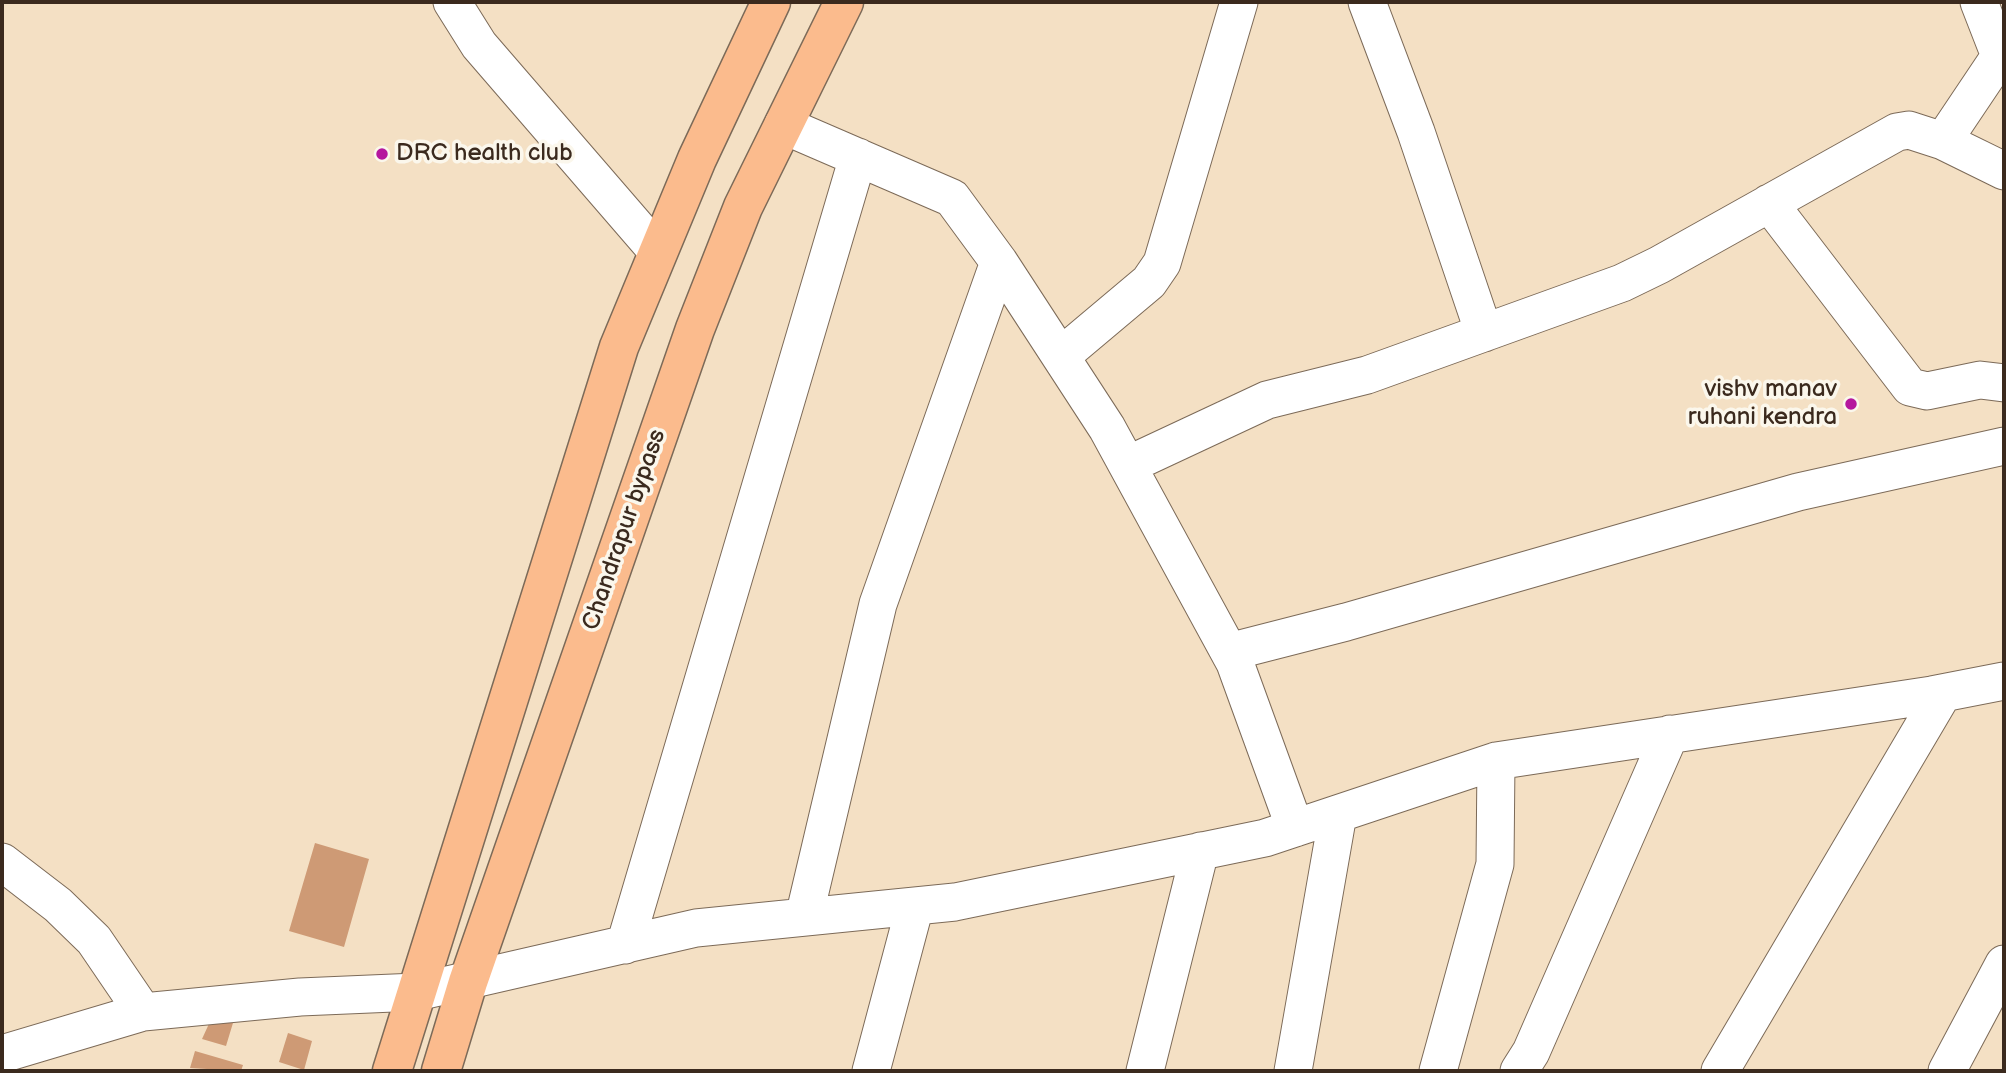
<!DOCTYPE html>
<html>
<head>
<meta charset="utf-8">
<style>
  body { margin:0 }
  #map { position:relative; width:2006px; height:1073px; overflow:hidden; background:#f4e0c4; font-family:"Balsamiq Sans",sans-serif }
  canvas { display:block }
  .frame { position:absolute; inset:0; border:4px solid #3b2a1e; pointer-events:none }
</style>
</head>
<body>
<div id="map">
<canvas width="2006" height="1073"></canvas>
<div class="frame"></div>
</div>
<script>
const g = document.querySelector('canvas').getContext('2d');
g.lineJoin = 'round';
function paint(path, color) {
  g.fillStyle = color;
  g.fill(path, 'evenodd');
}
function shape(rows) {
  const path = new Path2D();
  for (const r of rows) {
    path.moveTo(r[0], r[1]);
    for (let i = 2; i < r.length; i += 2) path.lineTo(r[i], r[i + 1]);
  }
  return path;
}
function strokePath(path, color, width, dash) {
  g.strokeStyle = color;
  g.lineWidth = width;
  g.lineCap = dash ? 'butt' : 'round';
  g.setLineDash(dash || []);
  g.stroke(path);
}
function write(font, color, halo, rows, align = 'center') {
  g.font = font + ' "Balsamiq Sans",sans-serif';
  g.lineWidth = 7;
  g.setLineDash([]);
  g.textBaseline = 'middle';
  g.strokeStyle = halo;
  g.fillStyle = color;
  for (const [text, x, y, turn = 0] of rows) {
    g.save();
    g.translate(x, y);
    g.rotate((+turn || 0) * Math.PI / 180);
    g.textAlign = isNaN(turn) ? turn : align;
    if (halo) g.strokeText(text, 0, 0);
    g.fillText(text, 0, 0);
    g.restore();
  }
}
paint(shape([
  [315,843,369,859,344,947,289,931],
  [236,1013,226,1046,202,1039,213,1015],
  [288,1033,312,1041,304,1070,279,1062],
  [195,1051,243,1065,241,1071,190,1068]
]), '#ce9a75');
const street = shape([
  [452,2,479,45,657,251],
  [1367,2,1416,132,1484,333],
  [783,125,952,198,999,262,878,604,804,917],
  [1943,141,2000,56,1979,2],
  [1769,203,1910,387,1927,391,1980,380,2004,383],
  [999,262,1107,428,1235,663,1295,828],
  [1061,356,1149,282,1162,263,1239,2],
  [1128,465,1267,400,1367,375,1622,283,1659,265,1897,132,1909,130,1943,141,2004,171],
  [1229,652,1346,622,1798,492,2004,446],
  [2,862,58,905,94,940,143,1012],
  [625,945,858,157],
  [2,1054,143,1012,300,997,417,992,696,928,955,902,1265,838,1496,761,1932,695,2004,681],
  [871,1071,915,906],
  [1145,1071,1200,851],
  [1293,1071,1338,814],
  [1438,1071,1495,864,1496,761],
  [1519,1071,1531,1052,1670,734],
  [1720,1071,1943,693],
  [1947,1071,2004,964]
]);
const highway = shape([
  [392,1071,619,347,697,159,771,2],
  [441,1071,468,982,695,329,743,207,844,2]
]);
strokePath(street, '#7c6a58', 39);
strokePath(highway, '#7c6a58', 41);
strokePath(street, '#fff', 37);
strokePath(highway, '#fbbb8d', 38);
for (const [x, y, r, color] of [
  [382,154,7,"#b5179e"],
  [1851,404,7,"#b5179e"]
]) {
  const dot = new Path2D();
  dot.arc(x, y, r, 0, 2 * Math.PI);
  g.fillStyle = color;
  g.fill(dot);
  strokePath(dot, '#fbf7ec', 2.5);
}
write('24px', '#3b2a1e', '#fbf7ec', [
  ["DRC health club",396,154],
  ["vishv manav",1837,390,"right"],
  ["ruhani kendra",1837,418,"right"]
], 'left');
write('24px', '#3b2a1e', '#fbf7ec', [
  ["Chandrapur bypass",625,530,-71]
]);
</script>
</body>
</html>
